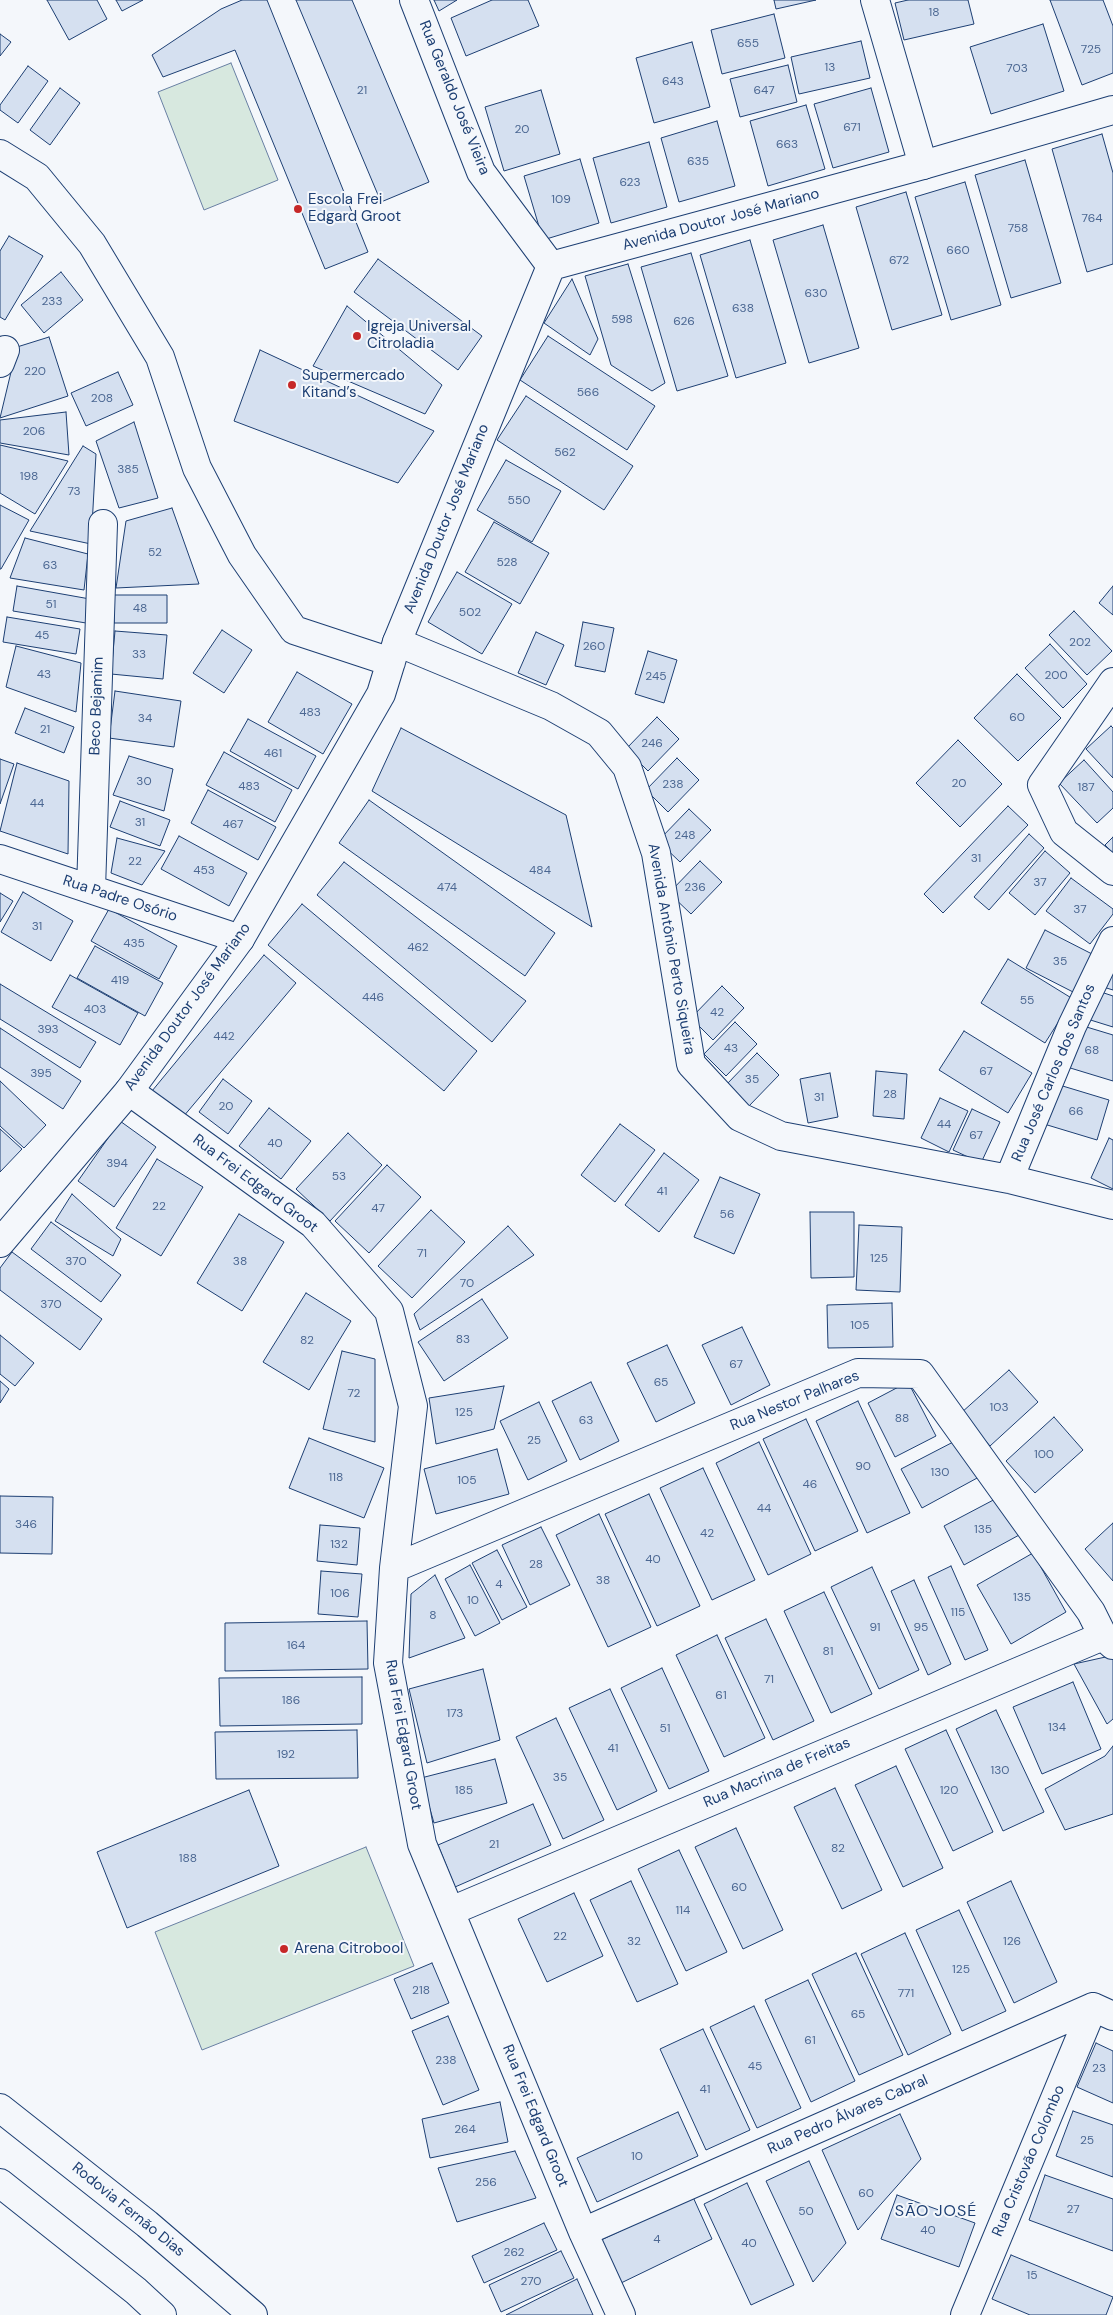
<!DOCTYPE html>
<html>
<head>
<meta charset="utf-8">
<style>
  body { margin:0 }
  canvas { display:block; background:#f4f7fb }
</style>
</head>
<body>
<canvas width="1113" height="2315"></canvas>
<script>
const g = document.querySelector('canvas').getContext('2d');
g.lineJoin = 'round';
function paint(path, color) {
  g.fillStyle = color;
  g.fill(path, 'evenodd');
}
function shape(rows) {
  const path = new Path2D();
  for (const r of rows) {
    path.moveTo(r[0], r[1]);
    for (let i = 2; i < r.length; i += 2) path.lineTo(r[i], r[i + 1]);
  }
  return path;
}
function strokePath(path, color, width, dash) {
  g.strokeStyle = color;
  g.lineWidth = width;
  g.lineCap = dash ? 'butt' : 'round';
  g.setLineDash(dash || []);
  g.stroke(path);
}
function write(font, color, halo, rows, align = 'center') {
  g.font = font + ' "DM Sans",sans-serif';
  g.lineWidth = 4;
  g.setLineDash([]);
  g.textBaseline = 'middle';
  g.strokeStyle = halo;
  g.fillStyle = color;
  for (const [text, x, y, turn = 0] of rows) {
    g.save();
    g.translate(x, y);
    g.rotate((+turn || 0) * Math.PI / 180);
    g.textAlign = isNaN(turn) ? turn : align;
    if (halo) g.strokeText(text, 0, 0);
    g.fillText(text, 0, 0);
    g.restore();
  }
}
const green = shape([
  [231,63,278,180,204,210,158,92,231,63],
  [366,1847,414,1966,202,2050,155,1932,366,1847]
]);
paint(green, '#d7e8df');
strokePath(green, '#687fa3', 1);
const building = shape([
  [47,0,97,0,107,19,69,40,47,0],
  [116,0,143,0,122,11,116,0],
  [242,0,267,0,368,252,325,269,235,50,163,77,152,55,221,9,242,0],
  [296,0,352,0,429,182,381,202,296,0],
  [434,0,457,0,439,11,434,0],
  [492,0,528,0,539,26,466,56,451,18,492,0],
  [774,0,816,0,776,9,774,0],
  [908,0,968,0,974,24,904,40,895,3,908,0],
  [1050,0,1103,0,1113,26,1113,73,1082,85,1050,0],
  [774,14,785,58,722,74,711,30,774,14],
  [1043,24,1064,91,991,114,970,47,1043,24],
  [0,34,11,42,0,56,0,34],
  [861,41,870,78,799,94,791,57,861,41],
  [692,42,710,107,654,123,636,58,692,42],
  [788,65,797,102,740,117,730,79,788,65],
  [28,66,48,81,18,123,0,110,0,105,28,66],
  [60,88,80,103,50,145,30,130,60,88],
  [871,88,889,152,833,168,814,104,871,88],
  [541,90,560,154,504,171,485,107,541,90],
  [806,105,825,169,768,186,750,121,806,105],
  [717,121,735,186,679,202,661,138,717,121],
  [1102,134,1113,173,1113,264,1087,272,1052,149,1102,134],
  [649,142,667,207,611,223,593,158,649,142],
  [580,159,599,223,543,240,524,176,580,159],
  [1025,160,1061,283,1011,298,975,175,1025,160],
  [965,182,1001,305,951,320,915,197,965,182],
  [906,192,942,315,892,330,856,207,906,192],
  [823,225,859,348,809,363,773,240,823,225],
  [9,236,43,256,5,320,0,317,0,251,9,236],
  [750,240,786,363,736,378,700,255,750,240],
  [691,253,728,376,677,391,641,267,691,253],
  [378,259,482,336,458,370,354,292,378,259],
  [628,264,665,383,652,391,611,365,585,276,628,264],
  [61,272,83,300,44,333,21,305,61,272],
  [572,279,598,339,590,355,544,323,572,279],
  [347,306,442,385,425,414,313,366,347,306],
  [548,336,655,406,627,450,520,380,548,336],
  [49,337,68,396,0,418,17,347,49,337],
  [260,350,434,431,398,483,234,421,260,350],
  [118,372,133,405,86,426,71,393,118,372],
  [526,396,633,466,604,510,497,440,526,396],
  [66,412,69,455,0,443,0,420,66,412],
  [134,422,158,498,119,508,96,441,134,422],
  [0,445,68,461,35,514,0,493,0,445],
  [83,446,96,454,91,544,30,531,83,446],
  [506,460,561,491,532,542,477,510,506,460],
  [0,505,29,520,1,569,0,569,0,505],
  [172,508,199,584,116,588,126,521,172,508],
  [494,522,549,553,520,604,465,572,494,522],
  [25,538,88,554,84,590,10,578,25,538],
  [457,572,512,604,482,654,428,622,457,572],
  [17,586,90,599,86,623,13,611,17,586],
  [1113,586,1113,615,1099,603,1113,586],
  [113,595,167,595,167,623,114,623,113,595],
  [1074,611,1112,651,1087,675,1049,635,1074,611],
  [7,617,80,629,76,654,3,642,7,617],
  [583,622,614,628,605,672,575,666,583,622],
  [222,630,252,650,224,693,193,673,222,630],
  [115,631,167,635,163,679,111,674,115,631],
  [536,632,564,645,546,685,518,673,536,632],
  [1050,644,1087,684,1063,708,1025,668,1050,644],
  [16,646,81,663,76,712,6,687,16,646],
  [648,651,677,660,664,703,635,694,648,651],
  [297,672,352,704,323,754,268,722,297,672],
  [1017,674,1061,718,1018,761,974,718,1017,674],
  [115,691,181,701,174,747,109,738,115,691],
  [25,708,74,727,64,753,15,733,25,708],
  [657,717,679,739,648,771,626,749,657,717],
  [248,719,316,756,298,789,230,751,248,719],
  [1111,726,1113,728,1113,778,1086,749,1111,726],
  [401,728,566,815,592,927,372,791,401,728],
  [958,740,1002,784,960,827,916,783,958,740],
  [224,752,292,790,275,822,206,785,224,752],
  [129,756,173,769,164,811,113,795,129,756],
  [677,758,699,780,668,812,646,790,677,758],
  [0,759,14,764,0,804,0,759],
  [1084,760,1113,792,1113,808,1097,823,1059,783,1084,760],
  [17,763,69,781,68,854,0,831,17,763],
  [208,790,276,827,258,860,191,823,208,790],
  [369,800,555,933,525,976,339,843,369,800],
  [120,801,170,820,160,846,110,827,120,801],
  [1008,806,1028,825,943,913,924,894,1008,806],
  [689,809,711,830,680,862,658,841,689,809],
  [1029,834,1044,848,989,910,974,897,1029,834],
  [179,836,247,873,229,906,161,869,179,836],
  [1113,837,1113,853,1105,845,1113,837],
  [117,838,165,851,142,885,111,873,117,838],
  [1045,851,1070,873,1035,915,1009,893,1045,851],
  [700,861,722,882,691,914,669,893,700,861],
  [344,862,526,1001,492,1042,317,895,344,862],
  [1071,878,1113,909,1113,914,1090,944,1046,911,1071,878],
  [23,892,73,921,51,961,1,932,23,892],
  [0,893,13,901,0,922,0,893],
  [302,904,477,1051,444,1091,268,945,302,904],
  [109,909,177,946,159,979,91,941,109,909],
  [1045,930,1094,955,1075,993,1026,968,1045,930],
  [95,946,163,983,145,1016,77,978,95,946],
  [264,955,296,983,183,1117,152,1091,264,955],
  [1008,959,1073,999,1045,1043,981,1003,1008,959],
  [1113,961,1113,990,1100,986,1113,961],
  [70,975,138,1013,120,1045,52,1007,70,975],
  [0,984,96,1042,80,1068,0,1019,0,984],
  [722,986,744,1008,713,1040,691,1018,722,986],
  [1092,989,1113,996,1113,1027,1084,1018,1092,989],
  [735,1022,757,1044,726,1076,704,1054,735,1022],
  [1080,1025,1113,1035,1113,1081,1067,1067,1080,1025],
  [0,1028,81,1081,63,1109,0,1067,0,1028],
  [964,1031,1032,1073,1008,1113,939,1070,964,1031],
  [757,1053,779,1075,748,1107,726,1085,757,1053],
  [876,1071,907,1074,904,1119,873,1116,876,1071],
  [830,1073,838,1117,808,1123,800,1079,830,1073],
  [223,1079,252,1101,228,1134,199,1112,223,1079],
  [0,1081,46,1125,24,1148,0,1126,0,1081],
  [1056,1084,1109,1100,1097,1140,1044,1124,1056,1084],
  [940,1098,968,1111,949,1152,921,1138,940,1098],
  [269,1108,311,1141,281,1179,239,1146,269,1108],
  [972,1109,1000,1122,981,1163,953,1150,972,1109],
  [120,1121,156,1147,114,1207,78,1181,120,1121],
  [620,1124,655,1150,615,1202,581,1175,620,1124],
  [0,1129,22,1149,0,1172,0,1129],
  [348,1133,382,1165,330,1221,296,1189,348,1133],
  [1109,1138,1113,1140,1113,1189,1091,1178,1109,1138],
  [664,1153,699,1180,659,1232,625,1205,664,1153],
  [157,1159,203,1187,161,1256,116,1228,157,1159],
  [387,1165,421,1197,369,1253,335,1221,387,1165],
  [720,1177,760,1194,734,1254,694,1237,720,1177],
  [72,1194,121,1239,113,1256,55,1221,72,1194],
  [431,1210,465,1242,412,1298,378,1266,431,1210],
  [810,1212,854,1212,854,1277,811,1278,810,1212],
  [239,1214,284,1242,242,1311,197,1283,239,1214],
  [51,1222,121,1275,101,1302,31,1249,51,1222],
  [859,1225,902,1227,900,1292,856,1290,859,1225],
  [508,1226,534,1255,420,1330,414,1314,508,1226],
  [12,1252,102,1319,80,1350,0,1290,0,1268,12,1252],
  [306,1293,351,1321,309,1390,263,1362,306,1293],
  [482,1299,508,1338,444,1381,418,1342,482,1299],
  [892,1303,893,1347,828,1348,827,1305,892,1303],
  [742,1327,770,1385,731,1405,702,1345,742,1327],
  [0,1335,34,1363,15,1386,0,1374,0,1335],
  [667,1345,695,1403,656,1422,627,1363,667,1345],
  [342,1351,375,1359,375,1442,323,1429,342,1351],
  [1009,1370,1038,1402,990,1446,961,1413,1009,1370],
  [0,1381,9,1389,0,1403,0,1381],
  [591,1382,619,1441,580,1460,552,1401,591,1382],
  [908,1382,936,1436,895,1457,868,1403,908,1382],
  [504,1386,494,1429,436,1444,429,1398,504,1386],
  [858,1401,910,1513,867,1533,816,1421,858,1401],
  [539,1402,567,1461,528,1480,500,1421,539,1402],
  [1054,1417,1083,1450,1035,1493,1006,1461,1054,1417],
  [806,1419,858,1531,815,1551,763,1439,806,1419],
  [309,1438,384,1468,364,1518,289,1488,309,1438],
  [959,1439,979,1477,922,1508,901,1469,959,1439],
  [759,1442,811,1554,768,1575,716,1463,759,1442],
  [497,1449,509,1494,436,1514,424,1469,497,1449],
  [703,1468,755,1580,712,1600,660,1488,703,1468],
  [649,1494,700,1606,657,1626,605,1514,649,1494],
  [0,1496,53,1497,52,1554,0,1553,0,1496],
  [1001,1496,1021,1534,964,1565,944,1526,1001,1496],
  [599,1514,651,1627,608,1647,556,1535,599,1514],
  [1113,1523,1113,1581,1085,1549,1113,1523],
  [320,1525,360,1528,357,1565,317,1561,320,1525],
  [541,1527,570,1585,530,1605,502,1545,541,1527],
  [497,1550,527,1607,502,1620,472,1563,497,1550],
  [1033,1553,1066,1612,1011,1644,977,1585,1033,1553],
  [470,1565,500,1623,475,1636,445,1579,470,1565],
  [951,1566,988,1650,965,1660,928,1577,951,1566],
  [872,1567,919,1670,879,1689,831,1587,872,1567],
  [321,1571,362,1574,358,1617,318,1614,321,1571],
  [435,1575,465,1638,409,1658,411,1594,435,1575],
  [914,1580,951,1664,928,1675,891,1591,914,1580],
  [824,1592,872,1694,831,1713,784,1611,824,1592],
  [766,1619,814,1721,773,1740,725,1638,766,1619],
  [367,1621,368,1669,225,1671,225,1623,367,1621],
  [717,1635,765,1738,724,1757,676,1655,717,1635],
  [1110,1656,1113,1660,1113,1719,1107,1724,1074,1664,1110,1656],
  [662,1668,709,1771,669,1789,621,1688,662,1668],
  [483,1669,500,1740,427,1763,409,1689,483,1669],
  [362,1677,362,1724,220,1726,219,1678,362,1677],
  [1073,1682,1101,1749,1042,1774,1013,1707,1073,1682],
  [610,1689,657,1791,617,1810,569,1708,610,1689],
  [996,1710,1044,1812,1003,1831,956,1729,996,1710],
  [556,1718,604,1820,563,1839,516,1737,556,1718],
  [357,1730,358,1778,216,1779,215,1732,357,1730],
  [946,1730,993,1832,953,1851,905,1749,946,1730],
  [1113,1746,1113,1814,1065,1830,1045,1789,1105,1756,1113,1746],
  [495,1759,507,1803,434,1823,421,1778,495,1759],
  [896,1766,943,1868,903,1887,855,1785,896,1766],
  [835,1788,882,1890,842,1909,794,1807,835,1788],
  [249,1790,279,1866,127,1928,97,1852,249,1790],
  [533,1804,551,1845,455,1887,438,1845,533,1804],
  [736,1828,783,1930,743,1949,695,1847,736,1828],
  [679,1850,727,1952,686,1971,638,1869,679,1850],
  [631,1881,678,1984,637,2002,590,1900,631,1881],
  [1011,1881,1057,1982,1014,2003,967,1902,1011,1881],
  [574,1893,603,1956,547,1982,518,1919,574,1893],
  [959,1910,1006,2011,962,2031,916,1930,959,1910],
  [905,1933,951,2034,908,2055,861,1954,905,1933],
  [856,1953,903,2055,859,2075,812,1974,856,1953],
  [432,1963,449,2003,411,2019,394,1979,432,1963],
  [808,1980,855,2081,811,2102,765,2000,808,1980],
  [754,2006,801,2108,757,2128,710,2027,754,2006],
  [448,2016,479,2090,443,2105,412,2031,448,2016],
  [703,2029,750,2130,706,2150,660,2049,703,2029],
  [1096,2043,1113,2051,1113,2103,1077,2087,1096,2043],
  [500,2102,508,2142,430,2158,422,2119,500,2102],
  [1073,2111,1113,2125,1113,2177,1056,2156,1073,2111],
  [678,2112,698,2156,597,2202,577,2158,678,2112],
  [900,2114,921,2159,858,2230,822,2150,900,2114],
  [515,2151,536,2198,457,2222,438,2168,515,2151],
  [809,2161,846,2243,813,2282,766,2181,809,2161],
  [1045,2175,1113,2199,1113,2251,1029,2220,1045,2175],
  [747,2183,794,2285,751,2305,704,2204,747,2183],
  [897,2195,975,2223,959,2267,881,2239,897,2195],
  [693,2197,712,2239,621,2283,601,2240,693,2197],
  [544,2223,557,2250,484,2283,472,2256,544,2223],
  [561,2251,574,2278,501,2312,489,2285,561,2251],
  [1011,2255,1113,2297,1106,2315,1030,2315,992,2299,1011,2255],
  [577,2279,593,2315,506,2315,577,2279]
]);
paint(building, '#d5e0f0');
strokePath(building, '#1d3f73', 1);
const street = shape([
  [875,0,923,165],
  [0,363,5,350],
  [397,642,551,706,599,733,627,767,656,853,691,1064,740,1117,781,1136,1009,1179,1113,1205],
  [1113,682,1042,785,1064,832,1113,871],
  [0,859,240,939],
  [91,889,103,524],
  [129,1091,313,1224,389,1311,413,1406,394,1568,388,1663,422,1844,583,2232,621,2315],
  [1009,1179,1072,1026,1113,941],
  [394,1568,858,1373,920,1374,1091,1612,1103,1636,1113,1645],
  [451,1911,1103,1636],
  [583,2232,1093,2007,1113,2016],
  [965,2315,1093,2007]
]);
const secondary = shape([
  [414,0,481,172,551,266],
  [0,154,37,177,92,244,160,357,197,468,242,555,294,630,391,662],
  [0,1243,129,1091,240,939,381,694,397,642,551,266,923,165,1113,110]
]);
const highway = shape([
  [0,2108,147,2224,253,2315],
  [0,2183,136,2291,162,2315]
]);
strokePath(street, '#1d3f73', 30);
strokePath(secondary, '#1d3f73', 30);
strokePath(highway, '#1d3f73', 30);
strokePath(street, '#f4f7fb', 28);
strokePath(secondary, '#f4f7fb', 28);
strokePath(highway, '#f4f7fb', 28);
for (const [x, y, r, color] of [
  [298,209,5,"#c62828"],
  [357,336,5,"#c62828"],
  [292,385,5,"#c62828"],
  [284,1949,5,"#c62828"]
]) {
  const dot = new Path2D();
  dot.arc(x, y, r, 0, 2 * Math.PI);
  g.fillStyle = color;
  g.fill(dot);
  strokePath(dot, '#f4f7fb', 2);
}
write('12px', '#4b6792', null, [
  ["18",934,13],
  ["655",748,44],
  ["725",1091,50],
  ["13",830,68],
  ["703",1017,69],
  ["643",673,82],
  ["21",362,91],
  ["647",764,91],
  ["671",852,128],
  ["20",522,130],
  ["663",787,145],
  ["635",698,162],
  ["623",630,183],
  ["109",561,200],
  ["764",1092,219],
  ["758",1018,229],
  ["660",958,251],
  ["672",899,261],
  ["630",816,294],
  ["233",52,302],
  ["638",743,309],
  ["598",622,320],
  ["626",684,322],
  ["220",35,372],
  ["566",588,393],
  ["208",102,399],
  ["206",34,432],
  ["562",565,453],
  ["385",128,470],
  ["198",29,477],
  ["73",74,492],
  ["550",519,501],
  ["52",155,553],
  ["528",507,563],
  ["63",50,566],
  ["51",51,605],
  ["48",140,609],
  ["502",470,613],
  ["45",42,636],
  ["202",1080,643],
  ["260",594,647],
  ["33",139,655],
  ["43",44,675],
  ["200",1056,676],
  ["245",656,677],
  ["483",310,713],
  ["60",1017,718],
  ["34",145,719],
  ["21",45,730],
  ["246",652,744],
  ["461",273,754],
  ["30",144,782],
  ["20",959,784],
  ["238",673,785],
  ["483",249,787],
  ["187",1086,788],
  ["44",37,804],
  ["31",140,823],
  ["467",233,825],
  ["248",685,836],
  ["31",976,859],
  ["22",135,862],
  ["453",204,871],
  ["484",540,871],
  ["37",1040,883],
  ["474",447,888],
  ["236",695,888],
  ["37",1080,910],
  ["31",37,927],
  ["435",134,944],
  ["462",418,948],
  ["35",1060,962],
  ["419",120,981],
  ["446",373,998],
  ["55",1027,1001],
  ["403",95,1010],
  ["42",717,1013],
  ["393",48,1030],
  ["442",224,1037],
  ["43",731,1049],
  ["68",1092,1051],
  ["67",986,1072],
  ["395",41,1074],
  ["35",752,1080],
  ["28",890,1095],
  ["31",819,1098],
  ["20",226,1107],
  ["66",1076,1112],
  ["44",944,1125],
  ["67",976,1136],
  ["40",275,1144],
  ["394",117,1164],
  ["53",339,1177],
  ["41",662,1192],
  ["22",159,1207],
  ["47",378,1209],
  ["56",727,1215],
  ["71",422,1254],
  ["125",879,1259],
  ["370",76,1262],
  ["38",240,1262],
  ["70",467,1284],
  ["370",51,1305],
  ["105",860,1326],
  ["83",463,1340],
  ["82",307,1341],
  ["67",736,1365],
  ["65",661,1383],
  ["72",354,1394],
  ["103",999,1408],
  ["125",464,1413],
  ["88",902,1419],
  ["63",586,1421],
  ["25",534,1441],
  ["100",1044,1455],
  ["90",863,1467],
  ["130",940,1473],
  ["118",336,1478],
  ["105",467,1481],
  ["46",810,1485],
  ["44",764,1509],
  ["346",26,1525],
  ["135",983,1530],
  ["42",707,1534],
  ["132",339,1545],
  ["40",653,1560],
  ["28",536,1565],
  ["38",603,1581],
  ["4",499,1585],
  ["106",340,1594],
  ["135",1022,1598],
  ["10",473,1601],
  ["115",958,1613],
  ["8",433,1616],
  ["91",875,1628],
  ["95",921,1628],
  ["164",296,1646],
  ["81",828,1652],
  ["71",769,1680],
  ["61",721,1696],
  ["186",291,1701],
  ["173",455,1714],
  ["134",1057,1728],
  ["51",665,1729],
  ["41",613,1749],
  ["192",286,1755],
  ["130",1000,1771],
  ["35",560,1778],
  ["185",464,1791],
  ["120",949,1791],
  ["21",494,1845],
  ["82",838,1849],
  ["188",188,1859],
  ["60",739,1888],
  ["114",683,1911],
  ["22",560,1937],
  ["32",634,1942],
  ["126",1012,1942],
  ["125",961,1970],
  ["218",421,1991],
  ["771",906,1994],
  ["65",858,2015],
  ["61",810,2041],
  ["238",446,2061],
  ["45",755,2067],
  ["23",1099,2069],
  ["41",705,2090],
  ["264",465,2130],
  ["25",1087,2141],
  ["10",637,2157],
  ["256",486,2183],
  ["60",866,2194],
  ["27",1073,2210],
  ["50",806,2212],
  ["40",928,2231],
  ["4",657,2240],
  ["40",749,2244],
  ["262",514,2253],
  ["15",1032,2276],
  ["270",531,2282]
]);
write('15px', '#1d3f73', '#f4f7fb', [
  ["Rua Geraldo José Vieira",454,98,68],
  ["Avenida Doutor José Mariano",721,220,-15],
  ["Avenida Doutor José Mariano",447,519,-68],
  ["Beco Bejamim",97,706,-88],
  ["Rua Padre Osório",120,899,18],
  ["Avenida Antônio Perto Siqueira",671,949,80],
  ["Avenida Doutor José Mariano",188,1007,-54],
  ["Rua José Carlos dos Santos",1054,1073,-67],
  ["Rua Frei Edgard Groot",255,1184,37],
  ["Rua Nestor Palhares",795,1401,-22],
  ["Rua Frei Edgard Groot",403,1735,80],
  ["Rua Macrina de Freitas",777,1773,-23],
  ["Rua Pedro Álvares Cabral",848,2115,-24],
  ["Rua Frei Edgard Groot",535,2116,68],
  ["Rua Cristovão Colombo",1029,2161,-67],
  ["Rodovia Fernão Dias",128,2210,39]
]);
write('15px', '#1d3f73', '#f4f7fb', [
  ["Escola Frei",308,200],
  ["Edgard Groot",308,217],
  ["Igreja Universal",367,327],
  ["Citroladia",367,344],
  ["Supermercado",302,376],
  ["Kitand’s",302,393],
  ["Arena Citrobool",294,1949]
], 'left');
g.letterSpacing = '1px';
write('16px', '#1d3f73', '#f4f7fb', [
  ["SÃO JOSÉ",936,2212]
]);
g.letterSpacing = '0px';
</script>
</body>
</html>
